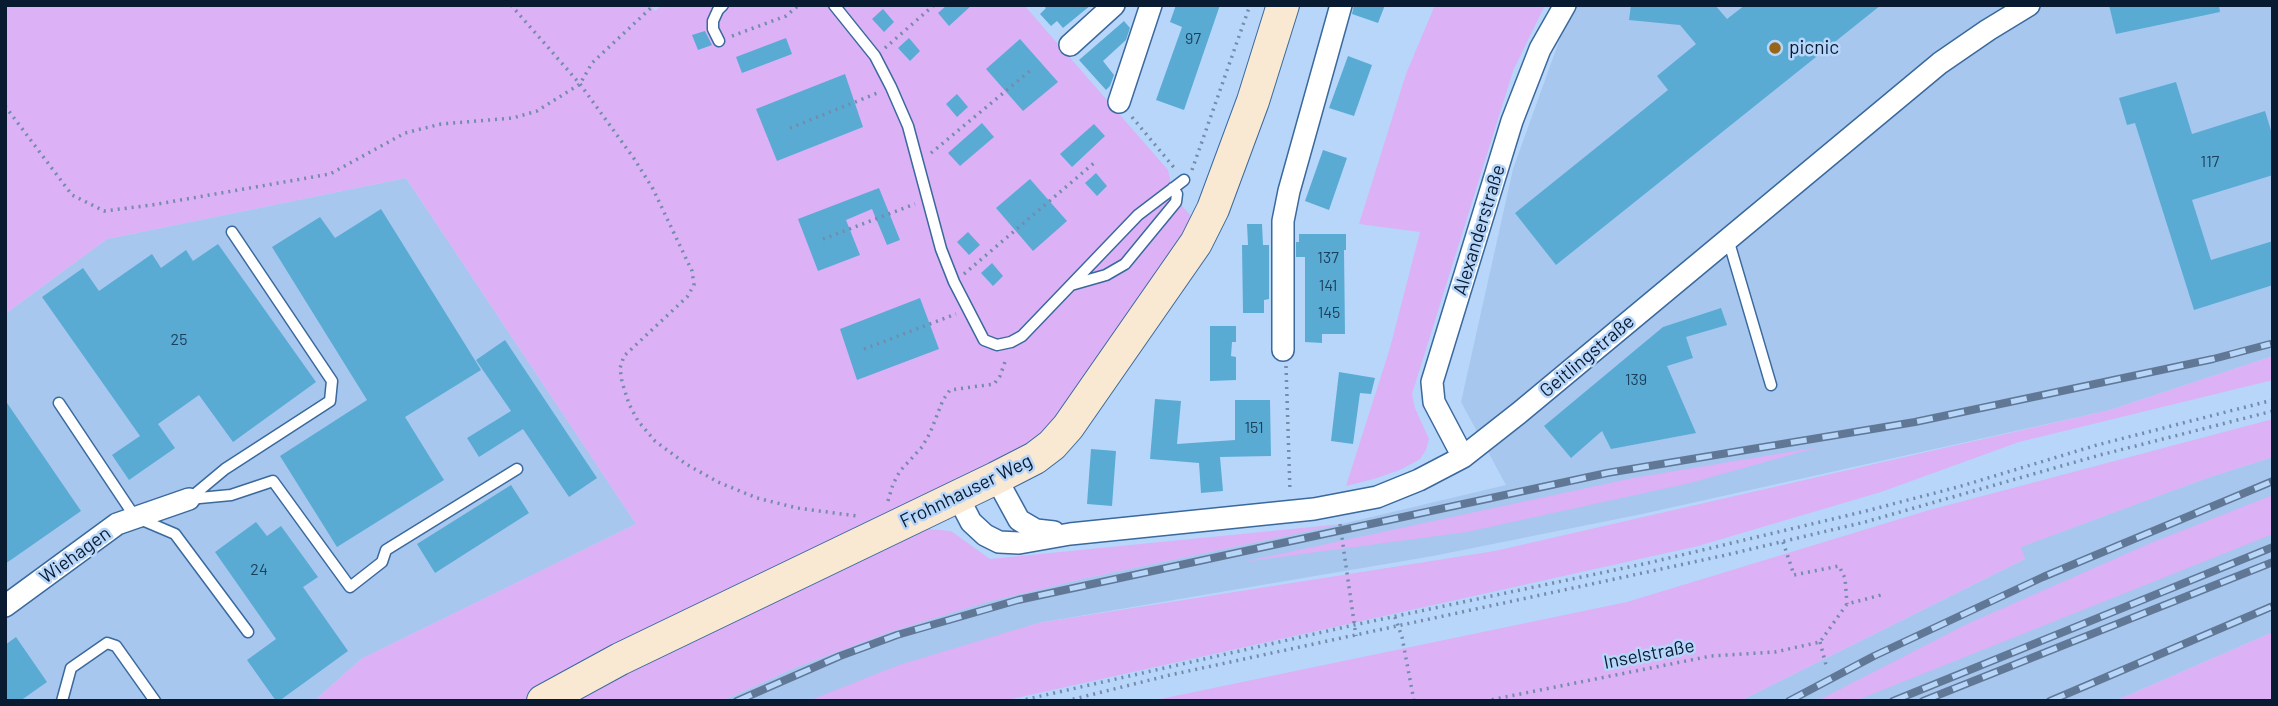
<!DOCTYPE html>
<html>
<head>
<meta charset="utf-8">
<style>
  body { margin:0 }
  #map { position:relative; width:2278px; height:706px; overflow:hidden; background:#b8d6fa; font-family:Barlow,sans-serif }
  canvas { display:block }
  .frame { position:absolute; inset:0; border:7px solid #081b31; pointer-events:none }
</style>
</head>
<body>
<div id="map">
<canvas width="2278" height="706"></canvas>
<div class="frame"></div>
</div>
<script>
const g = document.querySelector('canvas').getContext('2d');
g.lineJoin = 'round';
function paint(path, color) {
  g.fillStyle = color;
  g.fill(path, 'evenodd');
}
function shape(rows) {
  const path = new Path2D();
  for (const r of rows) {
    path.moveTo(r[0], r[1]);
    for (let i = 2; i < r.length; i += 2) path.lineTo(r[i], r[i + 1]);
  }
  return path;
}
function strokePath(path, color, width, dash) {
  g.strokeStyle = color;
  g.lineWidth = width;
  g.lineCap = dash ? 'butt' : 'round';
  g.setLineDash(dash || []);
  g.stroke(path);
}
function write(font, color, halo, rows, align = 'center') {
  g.font = font + ' Barlow,sans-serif';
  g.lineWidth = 5;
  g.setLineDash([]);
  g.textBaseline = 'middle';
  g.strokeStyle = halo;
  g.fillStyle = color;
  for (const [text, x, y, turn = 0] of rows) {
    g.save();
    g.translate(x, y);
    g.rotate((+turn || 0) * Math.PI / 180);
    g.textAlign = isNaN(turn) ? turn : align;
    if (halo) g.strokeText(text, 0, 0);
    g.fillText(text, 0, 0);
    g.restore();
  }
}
paint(shape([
  [1572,5,2273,5,2273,356,2110,410,1642,514,1433,556,1038,623,815,701,722,701,797,667,890,632,987,602,1087,578,1342,524,1506,485,1461,402,1513,169],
  [406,178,636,524,361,659,314,701,5,701,5,314,107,239],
  [2273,457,2273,632,2115,701,1740,701,2025,559,2020,547,2207,478]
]), '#a7c7ee');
paint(shape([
  [5,5,650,5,655,11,662,5,1024,5,1168,170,1174,197,1193,218,1061,414,1022,454,809,582,928,529,951,531,990,559,1342,524,1087,578,987,602,890,632,797,667,722,701,314,701,361,659,636,524,406,178,107,239,5,314],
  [1435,5,1545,5,1513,71,1412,394,1415,408,1429,439,1426,450,1420,459,1402,469,1377,478,1346,486,1390,348,1420,232,1359,224,1406,74],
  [2273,356,2273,380,2019,442,1881,492,1698,546,1003,701,808,701,899,665,1038,623,1495,551,2110,410],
  [2273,419,2273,457,2207,478,2021,547,2025,559,1740,701,1151,701,1627,602,1926,511],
  [1819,447,1690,483,1467,532,1243,562,1633,478],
  [2273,495,2273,534,1855,701,1817,701,1967,624,2153,542],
  [2273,632,2273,701,2115,701]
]), '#dcb1f5');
paint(shape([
  [947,5,972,5,949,26,938,13],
  [1043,5,1091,5,1063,28,1057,21,1051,26,1040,14,1046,8],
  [1176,5,1220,5,1184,110,1156,100,1182,27,1170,22],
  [1354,5,1385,5,1378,23,1352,14],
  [1631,5,1715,5,1727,19,1745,5,1881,5,1556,265,1515,213,1668,90,1657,76,1696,44,1680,25,1629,20],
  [2109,5,2219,5,2220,12,2116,34],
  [883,9,894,22,884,32,872,19],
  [1124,21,1130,28,1126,40,1103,61,1114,75,1110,86,1106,90,1079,60],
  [705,31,712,45,698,50,692,35],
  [786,38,792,54,742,73,736,57],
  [909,38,920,51,910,61,898,48],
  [1020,39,1058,82,1023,111,986,69],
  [1348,56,1372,65,1354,116,1329,108],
  [845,74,863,127,777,161,756,109],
  [2176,82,2192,134,2265,111,2273,137,2273,175,2192,200,2211,260,2273,241,2273,285,2194,310,2135,123,2127,125,2119,98],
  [957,94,968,107,957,117,946,104],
  [982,123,994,137,960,166,948,153],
  [1094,124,1105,136,1072,167,1060,154],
  [1323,150,1347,158,1329,210,1305,201],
  [1096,173,1107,186,1097,196,1085,183],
  [1030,179,1067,221,1033,251,996,208],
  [879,188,900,240,887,245,872,209,846,220,860,255,818,271,798,219],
  [381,209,481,370,405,417,444,480,337,547,280,456,367,400,272,247,320,217,335,238],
  [1247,224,1262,224,1263,245,1269,245,1269,299,1264,300,1264,313,1243,313,1242,245,1248,245],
  [968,232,980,245,969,255,957,242],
  [1299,234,1346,234,1346,250,1344,250,1345,334,1322,334,1322,343,1305,342,1305,257,1296,257,1296,242,1299,242],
  [218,244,316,382,233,442,199,395,158,424,175,448,129,480,112,455,140,436,42,297,83,268,99,291,152,254,161,268,186,250,193,261],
  [992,263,1003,276,993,286,981,273],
  [920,298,939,349,857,380,840,329],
  [1721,308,1727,325,1686,337,1693,358,1667,366,1696,433,1611,449,1602,431,1571,458,1544,426,1663,327],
  [1210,326,1236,326,1236,342,1232,342,1231,356,1236,357,1236,380,1210,381],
  [505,340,597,478,569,497,523,429,479,457,467,438,511,411,476,360],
  [1339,372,1375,378,1371,394,1360,393,1353,444,1331,441],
  [1155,399,1181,401,1177,444,1235,440,1235,400,1270,400,1271,456,1220,457,1223,491,1201,493,1199,463,1150,459],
  [5,400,81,511,5,564],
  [1091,449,1116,451,1112,506,1087,504],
  [511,485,529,513,435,573,417,544],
  [256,522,267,536,281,526,318,577,303,587,348,651,279,701,276,701,247,660,276,639,215,552],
  [16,637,47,682,20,701,5,701,5,645]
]), '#5aabd4');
const lane = shape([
  [834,5,875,56,891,87,908,126,941,249,954,282,984,340,997,345,1011,342,1022,336,1138,215,1184,180],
  [719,41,713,29,713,21,718,10,723,5],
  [1728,239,1771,385],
  [1071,285,1106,275,1125,264,1176,202,1177,194,1173,188],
  [59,403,135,517,175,534,248,632],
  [189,499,231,495,273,481,350,587,382,562,386,550,517,469],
  [189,499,225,469,330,401,332,381,232,232],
  [62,701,71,668,107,643,116,646,155,701]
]);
const street = shape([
  [1070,45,1114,5],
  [1119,102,1151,5],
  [1283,350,1283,221,1289,191,1341,5],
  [1463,457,1434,402,1432,382,1512,121,1540,49,1565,5],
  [996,478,1019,520,1036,530,1054,532],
  [958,497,971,522,985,535,999,542,1019,543,1070,534,1314,509,1377,497,1419,480,1463,457,1519,413,1940,63,1988,30,2029,5],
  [5,606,117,524,189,499]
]);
const secondary = shape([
  [543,701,620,659,996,478,1035,458,1052,445,1068,427,1196,243,1213,209,1253,101,1283,5]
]);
strokePath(lane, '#3a699e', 13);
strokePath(street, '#3a699e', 24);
strokePath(secondary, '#3a699e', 34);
strokePath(shape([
  [511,5,580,84,635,160,653,189,692,271,694,285,687,297,624,356,620,368,622,382,629,404,638,421,655,441,686,464,718,482,757,498,797,508,857,516],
  [732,36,786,16,799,5],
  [885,48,934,5],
  [5,106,72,195,104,211,152,205,330,174,405,133,441,124,513,118,537,111,580,84,592,63,654,5],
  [1132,117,1176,170],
  [790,128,880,92],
  [931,153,1031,70],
  [1192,170,1250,5],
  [823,239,915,204],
  [964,274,1094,163],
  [864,349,956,314],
  [1286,366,1290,492],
  [888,501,893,484,900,471,922,447,930,433,943,400,950,390,994,384,1000,376,1006,359],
  [1340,524,1356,636],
  [1783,542,1794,575,1839,566,1845,578,1847,604],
  [1395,617,1402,637,1414,701],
  [1820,642,1826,665],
  [1019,701,1354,625,1648,563,1862,512,1958,487,2097,445,2273,400],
  [1066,701,1170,675,1726,555,1865,522,2100,455,2273,411],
  [1485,701,1711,656,1775,652,1820,642,1847,604,1881,595]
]), '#738cab', 3.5, [2, 5]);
strokePath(lane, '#fff', 10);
strokePath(street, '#fff', 21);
strokePath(secondary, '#fae9d2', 32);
const rail = shape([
  [737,701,840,656,897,635,1018,600,1607,473,1915,422,2213,359,2270,344],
  [1789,701,1874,656,2043,577,2273,481],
  [1893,701,2273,547],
  [1923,701,2273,562],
  [2050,701,2273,606]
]);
strokePath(rail, '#607895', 8);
strokePath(rail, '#b8d6fa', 5, [16]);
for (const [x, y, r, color] of [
  [1775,48,7,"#976517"]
]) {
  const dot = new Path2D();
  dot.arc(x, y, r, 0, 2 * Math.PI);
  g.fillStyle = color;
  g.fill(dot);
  strokePath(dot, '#b8d6fa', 2.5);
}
write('16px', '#1c3f5a', null, [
  ["97",1193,39],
  ["117",2210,162],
  ["137",1328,258],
  ["141",1328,286],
  ["145",1329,313],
  ["25",179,340],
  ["139",1636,380],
  ["151",1254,428],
  ["24",259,570]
]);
write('19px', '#081b31', '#b8d6fa', [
  ["picnic",1789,48]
], 'left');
write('19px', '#081b31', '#b8d6fa', [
  ["Alexanderstraße",1479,230,-73],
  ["Geitlingstraße",1587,356,-40],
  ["Frohnhauser Weg",966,491,-26],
  ["Wiehagen",75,555,-36],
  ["Inselstraße",1649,654,-11]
]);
</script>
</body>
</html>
